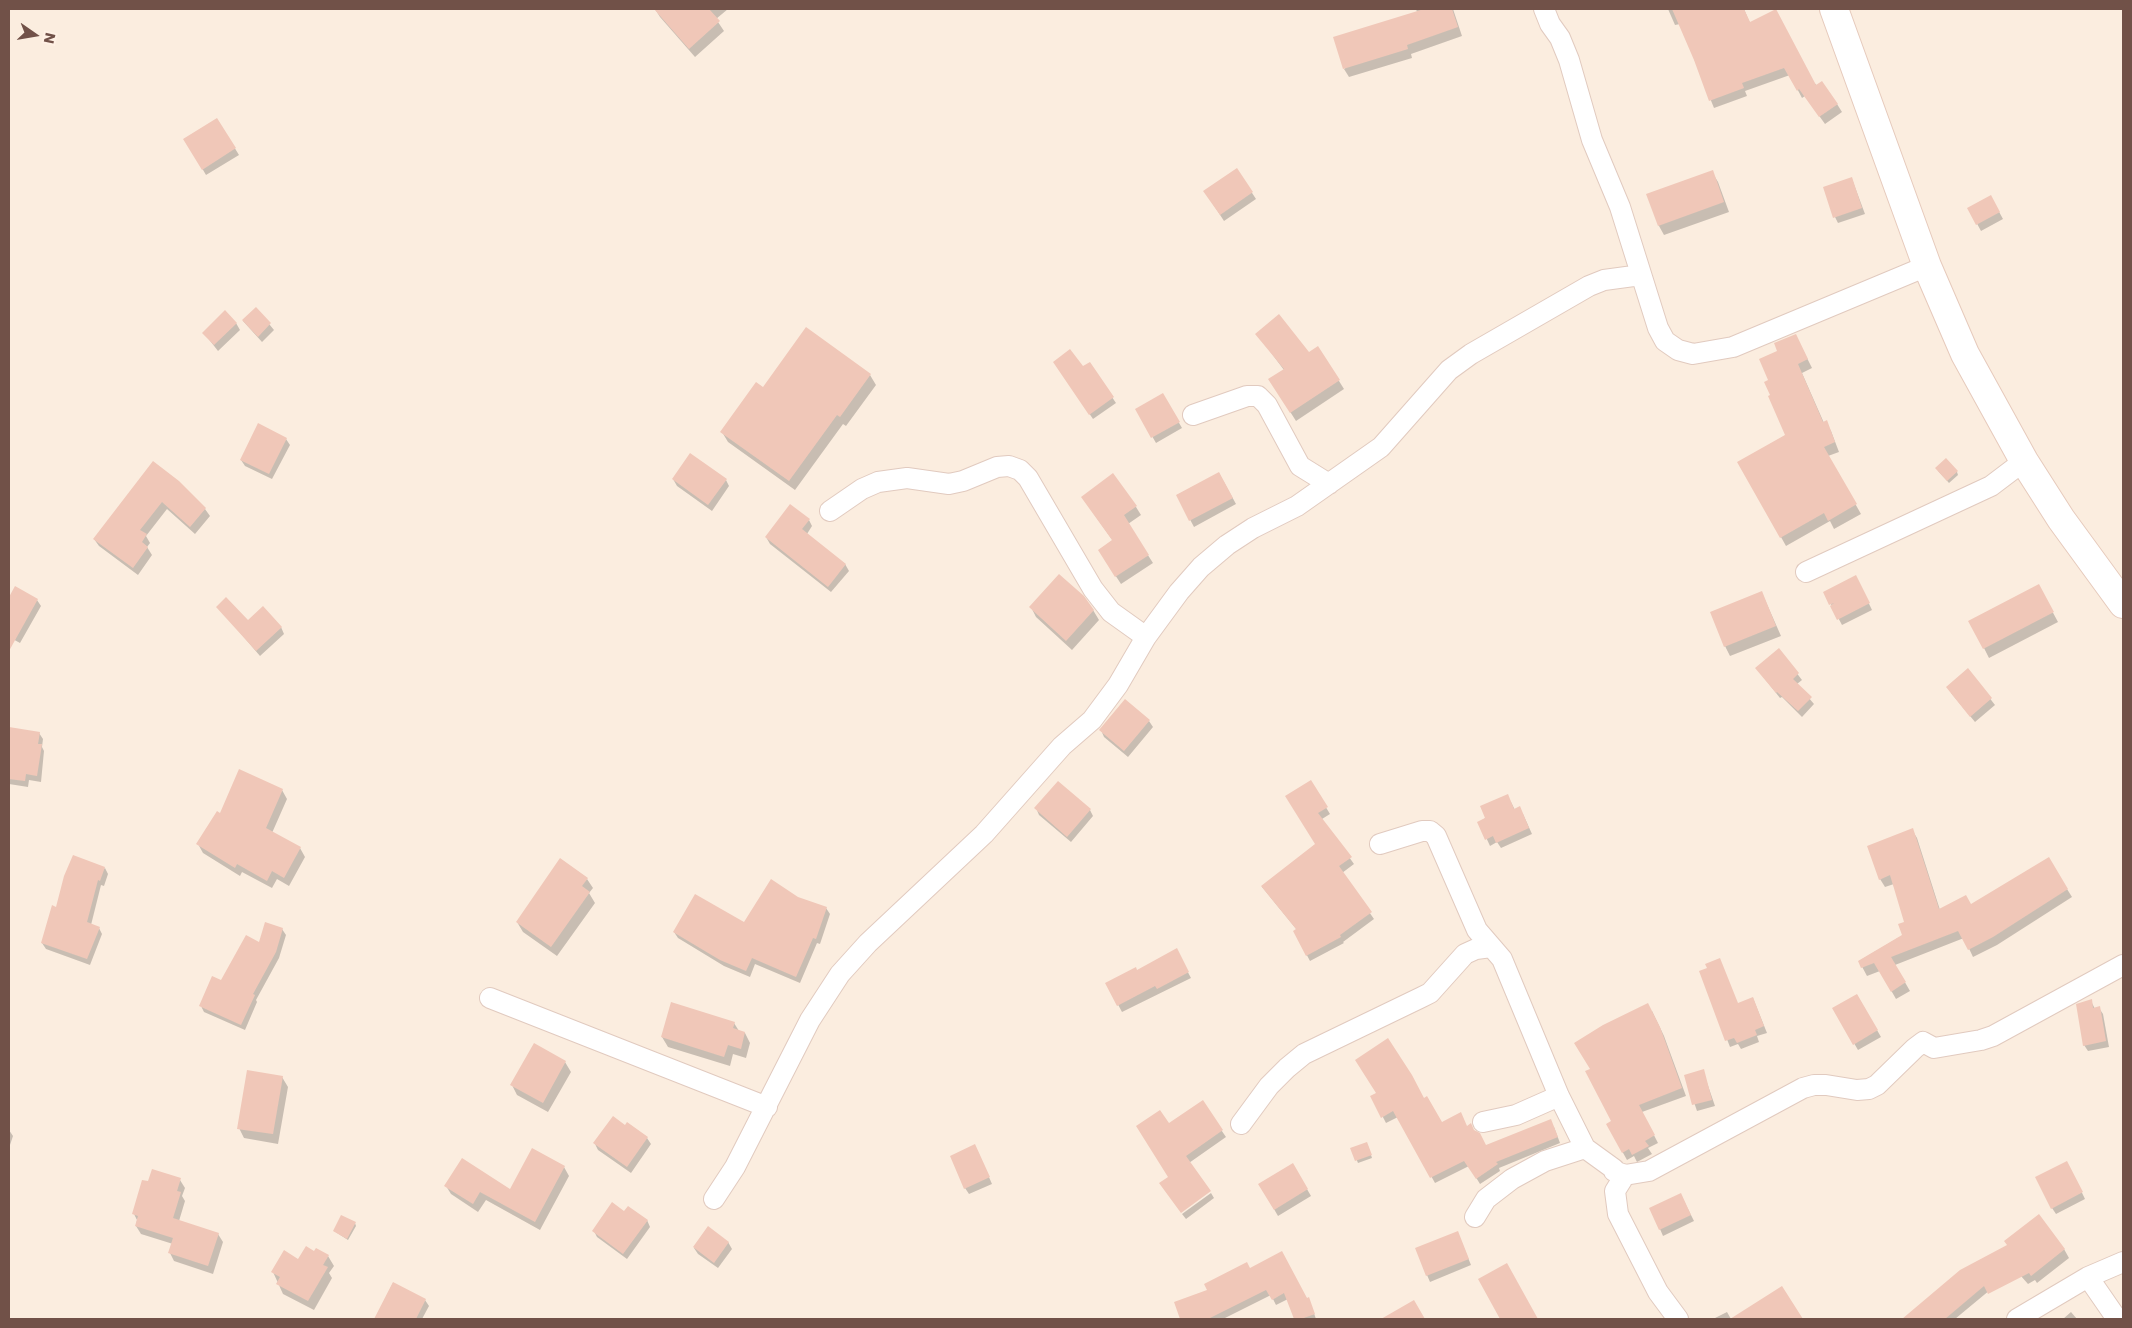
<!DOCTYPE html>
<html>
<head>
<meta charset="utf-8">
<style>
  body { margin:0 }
  #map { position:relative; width:2132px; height:1328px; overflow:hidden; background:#fbeddf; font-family:Poppins,sans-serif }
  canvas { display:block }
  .frame { position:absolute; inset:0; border:10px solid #715148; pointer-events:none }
  .north { position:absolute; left:10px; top:10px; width:50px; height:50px; -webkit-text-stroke:4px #fff1e5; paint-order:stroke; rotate:103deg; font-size:14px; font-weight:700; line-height:20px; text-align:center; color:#715148 }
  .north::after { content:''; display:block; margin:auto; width:18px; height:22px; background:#715148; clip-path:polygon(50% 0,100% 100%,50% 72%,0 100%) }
</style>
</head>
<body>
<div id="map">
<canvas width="2132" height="1328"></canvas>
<div class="frame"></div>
<div class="north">N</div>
</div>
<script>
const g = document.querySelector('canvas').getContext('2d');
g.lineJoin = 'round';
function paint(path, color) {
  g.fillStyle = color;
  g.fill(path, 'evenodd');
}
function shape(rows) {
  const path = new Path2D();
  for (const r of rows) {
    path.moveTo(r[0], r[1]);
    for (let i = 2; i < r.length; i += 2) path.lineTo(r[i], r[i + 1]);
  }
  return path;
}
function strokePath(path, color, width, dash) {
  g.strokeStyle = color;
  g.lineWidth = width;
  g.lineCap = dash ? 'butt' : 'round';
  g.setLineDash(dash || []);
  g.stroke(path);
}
paint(shape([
  [655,9,728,9,716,19,724,31,695,57,660,17],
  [1416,9,1453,9,1462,36,1411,54,1412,58,1349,77,1344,69,1417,12],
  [1668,9,1744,9,1750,23,1837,104,1842,112,1825,124,1805,96,1802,98,1790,75,1745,91,1747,96,1714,108,1680,24,1675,25],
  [217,119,239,155,206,175,185,139],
  [1237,170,1256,199,1224,221,1209,198],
  [1712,172,1718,182,1729,212,1664,235,1659,226,1648,195],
  [1852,179,1865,214,1838,223,1835,217],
  [1991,197,2003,219,1981,231,1969,209],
  [256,308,274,330,262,342,243,321],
  [236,323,240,330,218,351,204,333],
  [807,329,870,375,876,385,846,426,843,424,795,490,728,442,722,432,764,389],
  [1257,334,1309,354,1339,381,1344,389,1296,421,1275,388,1284,370],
  [1800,344,1812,368,1802,373,1824,423,1826,422,1831,431,1839,452,1828,456,1861,514,1834,529,1830,521,1786,546,1739,462,1786,435,1771,395,1770,380],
  [1089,363,1116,403,1093,419,1058,368,1083,368],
  [1163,395,1182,428,1156,443,1137,410],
  [286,439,290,445,272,479,245,466,241,460],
  [153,463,205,509,210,516,195,534,167,509,146,536,150,543,147,547,152,555,138,575,99,546,94,539],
  [1938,471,1957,472,1958,475,1949,483],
  [1219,473,1236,504,1194,527,1177,495],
  [673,479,726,480,729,486,712,511,677,486],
  [1082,497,1136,507,1141,515,1128,524,1153,563,1121,584,1104,558,1113,541],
  [809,520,812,526,807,534,845,564,849,571,831,592,770,544,766,537],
  [1859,583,1872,610,1842,625,1825,593],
  [16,588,37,600,41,606,20,643,9,637,9,600],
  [1762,593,1781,636,1730,656,1725,646],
  [2044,596,2058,622,1989,658,1984,648],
  [218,607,248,622,281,627,284,634,260,656],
  [1031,607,1093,610,1099,620,1072,650,1036,617],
  [1779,650,1802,680,1797,684,1814,704,1802,717,1782,697,1780,698,1761,674],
  [1968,670,1995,705,1975,722,1951,693],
  [1149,721,1153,727,1128,757,1104,737,1101,730],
  [10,729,39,733,43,739,42,747,44,751,41,782,29,780,28,787,9,784],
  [1310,781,1330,814,1322,819,1354,864,1342,873,1374,919,1343,942,1344,943,1310,961,1294,931,1297,930,1262,887,1316,844],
  [282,790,287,799,272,833,300,848,305,857,289,886,277,879,272,888,242,872,240,876,203,853,198,844,221,815],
  [1511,802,1515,810,1523,814,1532,834,1501,848,1497,842,1490,846,1479,822],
  [1036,808,1090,810,1093,816,1071,842,1039,815],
  [1912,830,1917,838,1940,910,2067,889,2072,897,1997,945,1973,957,1964,938,1895,965,1910,991,1896,999,1880,971,1867,976,1859,961,1903,935,1906,923,1894,884,1885,887,1880,879],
  [105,868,108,874,104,886,101,885,91,925,99,928,102,934,90,965,46,949,42,943,57,908],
  [587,879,593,888,589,893,595,903,557,956,523,932,517,922],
  [826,908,830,914,820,944,817,943,800,983,755,964,750,977,724,966,678,938,674,932,744,923],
  [282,929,286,935,279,958,256,1000,257,1002,245,1030,204,1012,201,1006,221,982],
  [1176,950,1191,978,1122,1012,1107,984,1137,971],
  [1701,972,1738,1004,1753,998,1767,1033,1757,1036,1759,1042,1741,1049,1738,1044,1730,1047],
  [1857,995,1881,1037,1858,1050,1834,1009],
  [2091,1001,2095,1009,2099,1008,2103,1014,2109,1047,2088,1051,2084,1045],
  [1652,1011,1664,1036,1686,1096,1642,1112,1658,1143,1648,1148,1652,1154,1637,1162,1634,1156,1627,1160,1607,1124,1612,1122,1592,1070],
  [734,1023,739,1031,745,1033,750,1043,746,1058,733,1054,730,1066,668,1047,662,1037],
  [565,1062,571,1072,548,1112,517,1095,512,1085],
  [1703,1071,1715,1106,1697,1111,1685,1076],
  [282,1077,288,1087,278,1144,244,1138,239,1128],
  [1372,1096,1424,1099,1441,1124,1467,1127,1474,1131,1486,1147,1554,1127,1560,1143,1499,1168,1500,1171,1480,1184,1469,1166,1435,1183,1398,1117,1386,1123],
  [1202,1102,1226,1137,1169,1177,1168,1125],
  [625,1127,647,1138,651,1144,631,1173,598,1150,595,1144],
  [9,1130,13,1136,9,1148],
  [1368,1146,1372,1158,1358,1163,1352,1149],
  [532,1150,564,1167,569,1176,540,1230,486,1200,478,1212,451,1194,446,1186,511,1191],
  [978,1152,992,1184,969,1194,965,1188],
  [1293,1165,1311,1196,1278,1216,1260,1185],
  [2070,1168,2085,1199,2056,1214,2052,1208],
  [180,1180,185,1188,182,1196,185,1201,179,1221,218,1234,223,1242,213,1274,174,1261,170,1253,173,1244,141,1234,136,1226,137,1220,134,1214,149,1183],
  [1211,1193,1214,1198,1186,1219,1182,1214],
  [1684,1201,1694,1221,1663,1236,1660,1229],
  [625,1213,647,1220,650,1227,627,1259,597,1237,594,1231],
  [355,1223,356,1226,348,1240,334,1231],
  [1458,1233,1471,1265,1430,1282,1427,1275],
  [728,1242,732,1249,718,1268,698,1254,694,1248],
  [2064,1249,2069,1258,2037,1283,2035,1280,2028,1284,2005,1258],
  [315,1253,328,1256,334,1266,329,1273,332,1278,314,1310,283,1294,273,1272],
  [1250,1270,1309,1299,1316,1319,1295,1319,1288,1299,1276,1305,1271,1295,1223,1319,1182,1319,1176,1303,1209,1291],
  [1961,1271,1996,1285,1955,1319,1918,1319,1916,1318],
  [393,1283,425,1300,429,1306,422,1319,375,1319],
  [1727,1312,1731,1319,1713,1319],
  [2071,1312,2077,1319,2063,1319]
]), '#0003');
paint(shape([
  [654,9,709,9,720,21,689,49],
  [1424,9,1452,9,1458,27,1407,45,1408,49,1343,69,1333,37],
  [1672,9,1744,9,1750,22,1776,9,1816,85,1822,81,1838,104,1819,117,1799,89,1797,91,1784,68,1742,83,1744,88,1709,101,1694,60],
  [217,118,236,148,202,170,183,139],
  [1237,168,1253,192,1220,215,1203,191],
  [1713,170,1724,202,1658,226,1646,194],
  [1852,177,1862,208,1833,218,1823,187],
  [1991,195,2000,212,1976,225,1967,208],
  [256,307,271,323,258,337,242,320],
  [225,310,237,323,214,345,202,333],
  [1279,314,1309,352,1318,346,1340,380,1290,413,1268,379,1284,369,1255,334],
  [806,327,871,374,840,417,837,415,789,481,720,432,756,382,763,387],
  [1796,334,1808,359,1798,364,1823,422,1827,420,1835,442,1824,447,1857,504,1828,521,1824,513,1780,538,1737,462,1785,435,1768,396,1770,395,1764,382,1768,380,1759,359,1777,351,1774,343],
  [1070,349,1083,366,1090,362,1114,397,1089,415,1053,362],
  [1163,393,1180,422,1151,438,1135,409],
  [258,423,287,438,269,474,240,460],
  [690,453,727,479,708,505,672,479],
  [1946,458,1958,471,1947,481,1935,468],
  [153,461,179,481,206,508,190,527,162,502,140,530,147,534,142,542,148,547,133,568,93,539],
  [1219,472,1233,498,1189,521,1176,495],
  [1113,473,1137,506,1124,515,1149,555,1115,577,1098,550,1112,540,1081,497],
  [790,504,810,519,802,529,846,564,828,587,765,537],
  [1059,574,1084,596,1094,610,1066,641,1029,607],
  [1856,575,1870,603,1837,620,1830,606,1834,603,1829,605,1823,592],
  [2039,584,2054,612,1983,649,1968,621],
  [15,586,38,599,9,651,9,597],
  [1762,591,1776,626,1724,647,1710,612],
  [226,597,248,620,263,606,282,627,256,651,216,607],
  [1779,648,1799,673,1793,679,1812,697,1798,711,1777,692,1776,693,1755,668],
  [1968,668,1992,698,1970,717,1946,687],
  [1125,699,1150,720,1124,751,1099,730],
  [9,727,40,732,38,744,42,744,37,776,26,774,25,781,9,779],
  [239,769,283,789,266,828,301,847,284,878,272,871,267,881,237,864,235,868,196,844,217,811,220,813],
  [1311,780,1328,807,1318,813,1352,857,1339,866,1372,912,1340,935,1341,937,1306,956,1293,931,1296,929,1261,886,1315,844,1285,796],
  [1058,781,1091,809,1067,837,1034,808],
  [1508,794,1514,809,1520,806,1529,828,1496,843,1493,836,1485,840,1477,822,1485,818,1480,806],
  [1913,828,1939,909,1966,895,1971,904,2049,857,2068,889,1993,937,1968,950,1958,931,1891,957,1906,982,1891,992,1874,963,1861,968,1858,961,1902,935,1898,924,1904,922,1890,875,1879,880,1867,846],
  [73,855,105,867,100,881,98,880,87,922,100,927,87,959,41,943,52,905,56,907,64,876],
  [560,858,588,878,582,886,590,892,551,947,516,922],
  [771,879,798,897,827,907,816,939,813,938,796,977,752,958,746,971,720,960,673,932,695,894,744,922],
  [265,922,283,928,276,952,253,994,255,995,241,1025,199,1006,212,976,221,980,246,935,259,942],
  [1177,948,1189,972,1157,989,1155,986,1117,1006,1105,983,1136,967,1137,970],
  [1720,958,1738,1003,1753,997,1764,1026,1755,1030,1757,1035,1737,1043,1734,1038,1725,1041,1699,971,1707,968,1705,964],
  [1857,994,1878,1030,1853,1045,1832,1008],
  [2092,999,2093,1008,2100,1006,2106,1041,2083,1046,2076,1004],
  [671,1002,735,1022,733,1028,745,1032,741,1049,728,1045,724,1057,661,1037],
  [1648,1003,1660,1027,1682,1088,1639,1105,1655,1135,1645,1141,1649,1146,1632,1155,1629,1149,1622,1153,1606,1124,1611,1121,1585,1071,1590,1069,1574,1043,1603,1025],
  [1388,1038,1412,1075,1424,1098,1427,1096,1442,1122,1461,1112,1467,1126,1471,1123,1474,1130,1480,1133,1486,1145,1551,1119,1558,1137,1496,1162,1498,1164,1476,1179,1464,1161,1430,1178,1393,1111,1381,1118,1370,1096,1376,1093,1355,1060],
  [534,1043,566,1061,543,1103,510,1085],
  [1704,1069,1712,1100,1692,1105,1684,1075],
  [247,1070,283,1076,273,1134,237,1129],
  [1203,1100,1223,1130,1186,1156,1211,1191,1181,1213,1159,1183,1168,1177,1136,1126,1160,1110,1169,1123],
  [613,1116,625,1125,627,1122,648,1137,627,1167,593,1143],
  [1367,1142,1372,1155,1355,1161,1350,1148],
  [975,1144,990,1177,964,1189,950,1156],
  [532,1148,565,1166,535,1222,480,1192,473,1204,444,1186,462,1158,510,1189],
  [2067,1161,2083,1192,2051,1209,2035,1177],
  [1293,1163,1308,1189,1274,1210,1258,1184],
  [152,1169,181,1178,177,1191,181,1192,173,1218,219,1233,208,1266,168,1253,173,1238,135,1226,138,1216,132,1214,142,1180,148,1181],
  [1681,1193,1691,1215,1659,1230,1649,1208],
  [612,1202,624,1211,628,1206,648,1220,623,1254,592,1231],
  [2039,1214,2065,1249,2031,1276,2029,1273,1988,1294,1984,1286,1945,1319,1902,1319,1960,1270,2007,1245,2004,1241],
  [341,1215,356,1222,347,1239,333,1231],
  [708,1226,729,1242,714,1263,693,1247],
  [1458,1231,1469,1259,1426,1276,1415,1248],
  [306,1246,314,1251,316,1248,329,1255,323,1265,328,1267,308,1301,276,1284,280,1277,271,1272,284,1250,298,1259],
  [1282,1251,1307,1298,1309,1297,1315,1314,1301,1319,1294,1319,1284,1293,1272,1300,1266,1290,1208,1319,1180,1319,1174,1302,1207,1290,1204,1284,1247,1262,1250,1268],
  [1507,1263,1538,1319,1500,1319,1478,1279],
  [393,1282,426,1299,416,1319,374,1319],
  [1782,1286,1803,1319,1730,1319],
  [1414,1300,1425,1319,1381,1319]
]), '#f0c7b8');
const minor = shape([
  [1544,9,1550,24,1560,38,1569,60,1592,140,1620,207,1658,328,1665,341,1678,350,1693,354,1733,347,1927,266],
  [1193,415,1247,396,1258,396,1267,405,1300,466,1329,484],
  [830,511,862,489,878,482,907,478,949,484,963,481,997,467,1009,466,1020,470,1028,478,1093,589,1111,612,1146,637],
  [1806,572,1991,486,2024,461],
  [1380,844,1422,831,1430,831,1436,836,1477,930,1502,959,1559,1096,1585,1148,1614,1169,1614,1171,1625,1175,1649,1171,1803,1088,1814,1085,1826,1085,1857,1090,1869,1089,1877,1085,1915,1048,1923,1042,1934,1048,1981,1040,1993,1036,2123,965],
  [490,998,767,1107],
  [1483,1122,1516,1115,1559,1096],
  [1241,1124,1269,1086,1287,1068,1304,1054,1422,997,1430,993,1465,954,1476,949,1491,947],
  [1625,1175,1615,1191,1618,1214,1658,1292,1678,1319],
  [714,1199,735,1167,810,1020,840,974,868,943,984,834,1062,746,1092,720,1118,685,1146,637,1179,592,1201,567,1227,545,1253,528,1297,506,1381,447,1449,370,1471,354,1589,286,1604,280,1641,275],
  [1475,1217,1486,1199,1512,1179,1545,1161,1585,1148],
  [2088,1277,2117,1319],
  [2017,1319,2088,1277,2123,1262]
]);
const secondary = shape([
  [1834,9,1927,266,1965,354,2024,461,2061,519,2123,604]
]);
strokePath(minor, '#e1cabf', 22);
strokePath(secondary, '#e6cabc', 30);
strokePath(minor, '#fff', 20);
strokePath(secondary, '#fff', 28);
</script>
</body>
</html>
